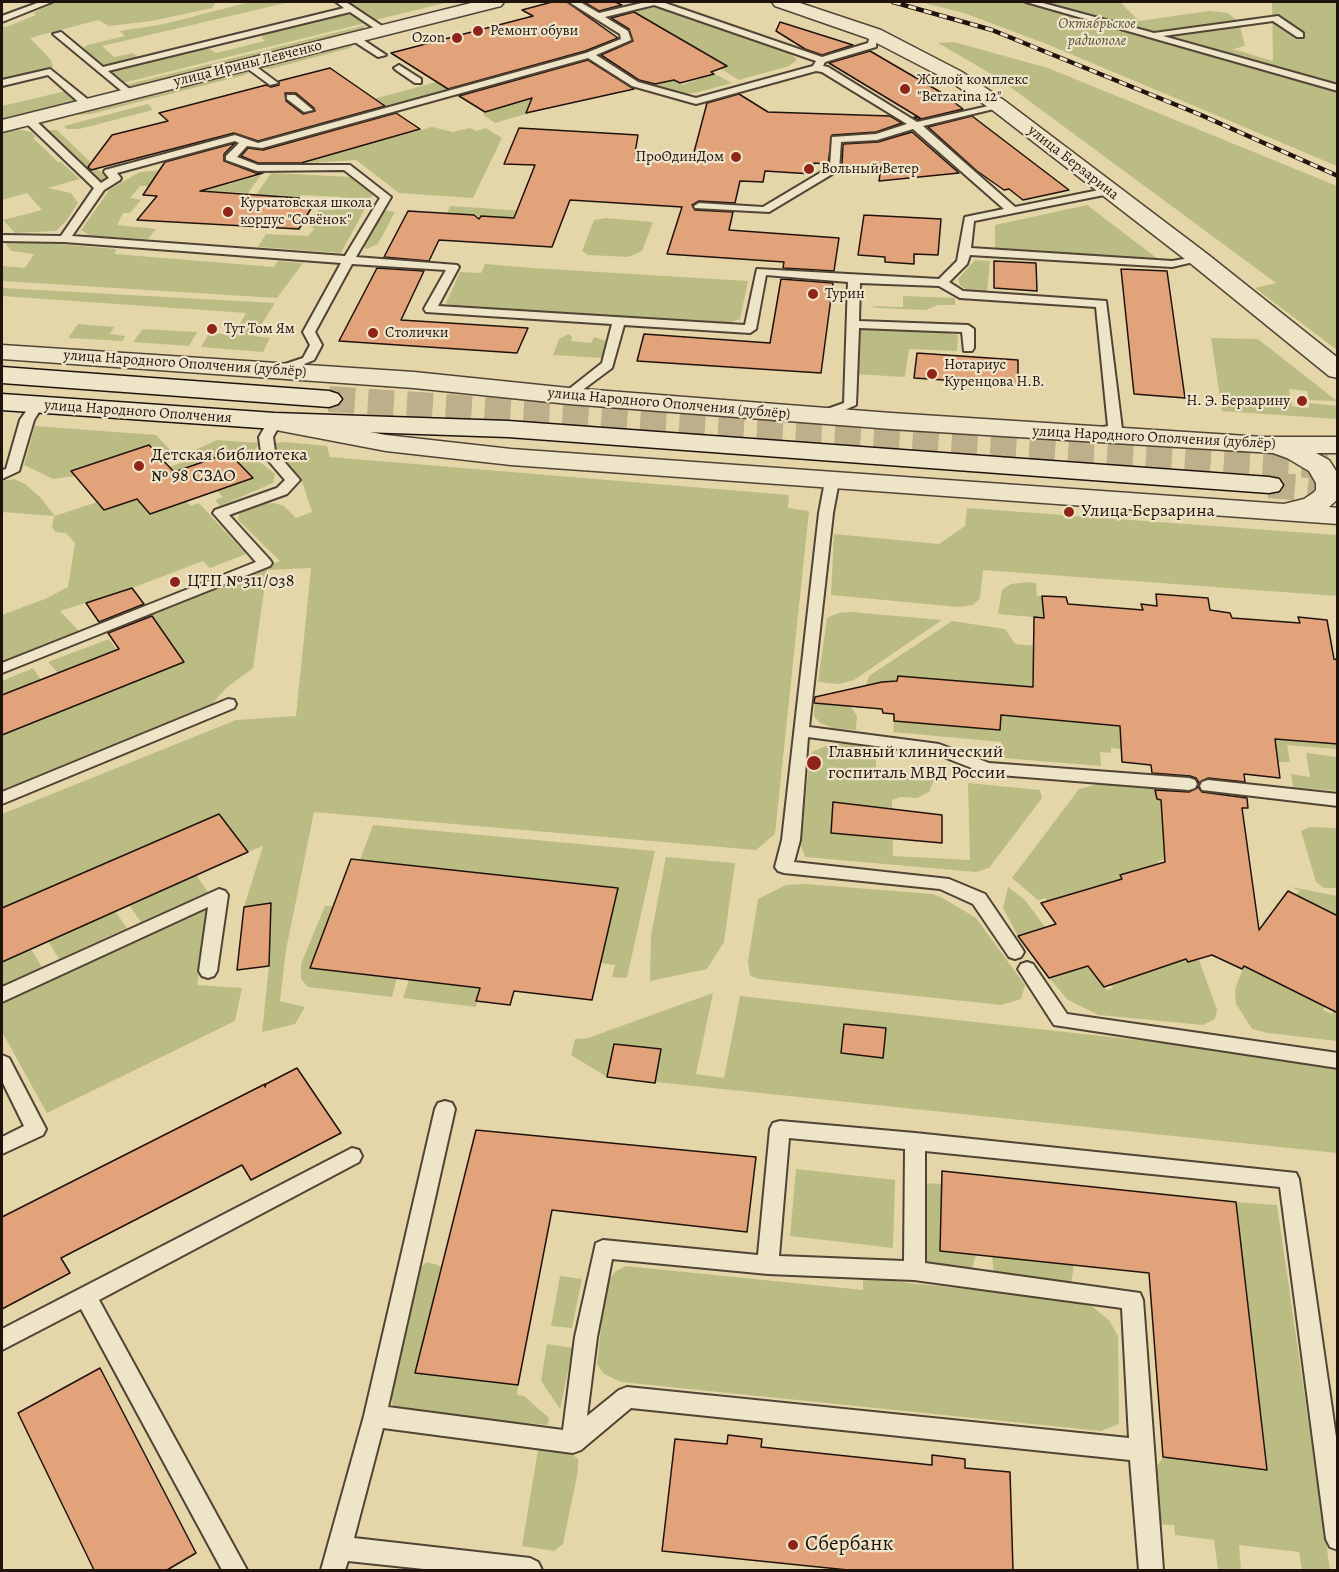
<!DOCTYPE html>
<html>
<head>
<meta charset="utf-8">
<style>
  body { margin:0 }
  #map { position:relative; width:1339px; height:1572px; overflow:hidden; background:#e5d6aa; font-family:Alegreya,serif }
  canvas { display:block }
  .frame { position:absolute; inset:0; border:3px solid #20130e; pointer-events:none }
</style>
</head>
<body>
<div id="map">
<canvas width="1339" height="1572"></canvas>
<div class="frame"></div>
</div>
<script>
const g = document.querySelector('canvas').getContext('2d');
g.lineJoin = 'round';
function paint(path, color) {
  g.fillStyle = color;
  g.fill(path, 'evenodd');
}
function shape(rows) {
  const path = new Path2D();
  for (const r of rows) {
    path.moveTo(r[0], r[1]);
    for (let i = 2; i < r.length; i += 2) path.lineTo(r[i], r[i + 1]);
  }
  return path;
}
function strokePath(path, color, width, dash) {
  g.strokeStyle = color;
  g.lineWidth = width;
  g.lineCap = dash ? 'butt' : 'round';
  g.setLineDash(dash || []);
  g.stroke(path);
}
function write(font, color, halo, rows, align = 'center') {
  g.font = font + ' Alegreya,serif';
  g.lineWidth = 4.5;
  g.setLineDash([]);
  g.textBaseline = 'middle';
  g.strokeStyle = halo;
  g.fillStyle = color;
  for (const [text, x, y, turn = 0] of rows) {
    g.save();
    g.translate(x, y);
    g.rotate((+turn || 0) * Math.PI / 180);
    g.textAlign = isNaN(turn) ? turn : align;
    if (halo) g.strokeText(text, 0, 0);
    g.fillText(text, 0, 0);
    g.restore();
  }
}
paint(shape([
  [55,2,216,2,212,8,152,21,109,26,98,20,30,38,51,60,53,67,2,79,2,26,6,27,36,15,33,13],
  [250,2,290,2,102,46,114,57,133,53,138,57,108,64,99,64,82,49,87,45,125,36,120,31,164,24],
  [347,2,449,2,375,20],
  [920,2,1120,2,1139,21,1209,11,1228,13,1239,22,1245,46,1233,49,1273,61,1272,2,1337,2,1337,166,1049,45,964,13],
  [652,6,791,54,797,60,789,66,739,80,721,69,726,65,716,59,702,63,666,36,609,16],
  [348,11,365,23,123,83,109,71,195,49,210,49,216,53,265,41,261,37,269,31],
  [366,25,360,30,248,59,129,89,125,85],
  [954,42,1048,68,1337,186,1337,350,1255,288,1276,283,998,78,938,43],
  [347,44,355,44,350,48,270,69,261,68,265,65],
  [578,60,588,60,607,90,495,123,483,115,485,112,572,87,544,69],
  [484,69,473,77,479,81,364,113,360,110,315,123,319,126,266,141,262,137,308,117],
  [246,70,249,73,245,75,91,114,75,115,43,124,39,121],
  [711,72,732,83,695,93,683,93,662,88,650,82,670,78,682,85,713,74],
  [66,91,77,101,2,120,2,106],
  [148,104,153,110,79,129,67,129,64,126],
  [432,127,453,132,470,128,476,131,486,128,502,138,473,198,399,193,356,160,273,165,267,163,265,155,276,163,308,154,293,151,281,142,299,138,323,156],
  [17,129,31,132,36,137,33,138,58,162,61,162,80,179,48,188,71,193,78,203,67,220,56,231,15,233,3,220,42,210,27,193,2,200,2,131],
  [47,130,57,130,108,179,99,181],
  [199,167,219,176,229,184,261,175,248,193,209,191,205,192,175,187,140,186,130,198,141,200,130,213,123,213,117,225,156,229,148,239,91,236,81,230,110,189,140,172],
  [271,173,353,177,373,194,341,253,258,247,266,234,308,236,315,228,309,227,318,210,334,210,340,197,301,195,299,198,256,195],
  [1087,205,1158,259,995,250,995,225],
  [450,206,555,213,564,218,562,221,447,214],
  [383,210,395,212,378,244,367,249,361,244],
  [606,218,653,222,642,251,628,257,588,255,582,251,594,220],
  [13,240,116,249,115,254,274,267,278,261,303,263,277,298,2,281,2,266,25,268,34,254,11,251,5,242],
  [975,260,990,261,987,293,969,292,960,285,958,279],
  [485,264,533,268,748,281,740,319,726,324,452,307,446,303,460,272,481,273],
  [2,288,275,303,254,336,270,338,263,352,201,347,209,333,234,335,246,313,2,296],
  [903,296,955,298,955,305,938,305,926,310,877,308,871,306,903,307],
  [78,324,114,327,110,334,125,336,123,341,68,338],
  [857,327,934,330,958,335,957,351,909,349,905,377,853,374],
  [143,329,197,332,189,346,133,342],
  [569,334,572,337,571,341,591,343,594,337,606,341,602,358,553,355,559,339],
  [1211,338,1258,339,1337,401,1309,400,1307,391,1289,389,1292,406,1309,408,1309,403,1337,406,1337,419,1222,411],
  [35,426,156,435,174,454,161,458,149,445,72,471,76,476,53,479,24,465],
  [217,440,260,443,251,455,275,474,273,483,220,506,215,500,223,497,217,491,252,478,174,472,169,467,184,462,180,457],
  [285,442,327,446,330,457,789,495,788,508,809,511,775,834,756,850,314,812,286,950,280,1001,305,1007,295,1024,262,1032,269,966,271,903,244,907,263,846,248,852,219,814,2,908,2,814,236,720,296,716,311,568,267,570,253,668,226,688,213,703,2,790,2,735,184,662,163,632,138,642,124,624,280,561,238,520,239,514,262,504,274,503,284,506,296,518,312,512,301,478,273,450,276,443],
  [14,479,25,484,40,497,55,516,97,502,104,510,137,499,150,514,186,501,191,506,199,503,246,554,210,568,203,561,132,588,60,611,79,631,2,662,2,615,45,599,68,587,75,543,66,533,55,532,52,526,54,516,2,512,2,481],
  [967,508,1337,535,1337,596,983,570,980,598,973,605,958,607,831,595,834,534,939,544,965,526],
  [1028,582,1036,583,1037,596,1042,596,1044,618,998,614,1002,590,1011,584],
  [851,612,942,620,854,680,839,684,818,682,827,618,838,613],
  [952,621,1005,629,1015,644,1155,656,1126,696,899,676,897,681,885,682,885,687,866,685,869,676],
  [109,639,117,650,58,673,48,662],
  [33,668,41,680,2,695,2,681],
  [815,696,835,699,851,707,857,716,856,730,833,728,820,723,814,716],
  [1001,715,1130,727,1122,749,1111,748,1111,753,1100,752,1101,766,1003,758,1001,742,893,732,894,721,1000,730],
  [1263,738,1337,744,1337,749,1287,745,1290,762,1278,762],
  [848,743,859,745,873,755,876,761,876,776,934,780,929,792,917,798,901,797,892,800,893,856,970,860,968,783,1040,790,1042,798,989,868,976,872,805,857,801,846,809,761,812,752,830,744],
  [1306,753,1337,757,1337,791,1293,787,1291,774,1310,777],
  [1099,784,1166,790,1167,797,1156,797,1161,800,1165,860,1158,861,1164,878,1120,875,1122,879,1047,901,1045,898,1038,900,1012,878,1079,789],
  [373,825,655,851,627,978,612,977,615,965,600,963,360,860],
  [1309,827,1337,828,1337,888,1324,888,1316,882,1301,831],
  [666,857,735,863,724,942,707,969,650,981,651,935],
  [196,875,208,892,141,922,129,905],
  [806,884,932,894,941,897,976,918,1025,985,1021,999,1001,1005,991,1004,760,979,750,976,748,961,758,899,786,885],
  [1008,887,1025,900,1045,927,1018,936,1003,908],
  [1291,887,1337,896,1337,916,1296,895,1300,891],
  [211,904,197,985,242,988,235,1021,47,1113,2,1032,2,1002],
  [325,906,333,906,310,968,397,978,392,997,308,987,301,979,301,964],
  [115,911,127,928,59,959,48,941],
  [1193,943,1217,1010,1215,1019,1203,1025,1099,1015,1068,1000,1049,978,1076,969,1085,962,1107,990,1113,988,1111,985,1186,959,1188,962,1195,960],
  [31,949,42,967,2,985,2,962],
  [1244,966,1325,1006,1323,1010,1332,1014,1337,1006,1337,1041,1268,1033,1252,1029,1236,1004,1235,989],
  [409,980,480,988,476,1007,403,998],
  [713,993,696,1074,724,1078,740,996,1337,1062,1337,1153,607,1077,571,1055,575,1039,588,1038],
  [796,1169,895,1180,893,1248,790,1236],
  [925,1183,942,1184,940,1250,976,1255,971,1272,933,1268,922,1256],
  [1236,1202,1277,1205,1330,1570,1302,1570,1299,1552,1239,1545,1241,1570,1218,1570,1214,1540,1175,1535,1174,1525,1156,1524,1154,1471,1163,1457,1266,1469],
  [992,1256,1074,1265,1071,1283,994,1274],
  [427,1262,441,1266,415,1373,518,1385,517,1395,524,1396,549,1418,548,1425,402,1412,393,1406,390,1391,415,1272],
  [626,1266,863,1290,863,1278,1069,1300,1090,1305,1109,1320,1118,1336,1119,1424,1101,1431,621,1382,604,1374,597,1364,606,1283,616,1271],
  [560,1276,582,1279,572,1328,551,1326],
  [547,1344,573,1348,560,1409,541,1381],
  [538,1450,569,1452,578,1459,578,1471,563,1544,554,1551,522,1546]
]), '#bbbc84');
const building = shape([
  [552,2,567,2,618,38,585,51,448,89,391,53,533,16,522,10,552,2],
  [584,2,615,2,622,5,599,11,584,2],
  [634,12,727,66,711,72,714,74,680,83,674,80,655,84,639,80,601,55,633,41,629,29,611,18,634,12],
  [780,22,853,45,822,55,805,49,776,31,780,22],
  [870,51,942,93,963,109,917,120,914,117,920,118,829,63,870,51],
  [588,60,634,89,526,113,532,98,485,112,459,96,588,60],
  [330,68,385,106,258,141,234,133,91,170,88,167,112,135,168,121,159,113,266,85,271,87,279,85,279,81,330,68],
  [285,93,296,93,314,108,315,111,303,114,286,101,285,93],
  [739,94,768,112,890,116,902,123,876,132,832,135,828,164,814,163,812,174,765,171,763,182,740,181,735,203,699,201,692,205,695,210,733,212,729,230,839,238,834,271,783,268,784,262,667,254,682,207,570,200,552,247,439,240,429,261,384,257,408,211,474,215,479,219,481,216,514,218,535,165,504,164,519,128,638,135,635,153,693,156,707,103,739,94],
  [396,113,420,129,301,163,258,163,241,156,248,148,263,150,396,113],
  [972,116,1069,190,1023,200,1009,189,1004,190,977,171,928,127,972,116],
  [912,132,959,173,879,181,881,167,842,165,843,144,878,142,912,132],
  [235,143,224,154,224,161,256,173,263,173,200,191,299,198,300,204,313,205,299,229,137,220,157,196,143,195,165,162,235,143],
  [864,215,941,219,938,255,914,254,914,264,885,262,885,257,858,255,864,215],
  [994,261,1036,263,1037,291,994,288,994,261],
  [377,268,424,271,401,320,528,328,517,353,339,341,377,268],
  [1121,269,1167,271,1185,398,1134,394,1121,269],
  [781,279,833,283,821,373,637,361,644,334,770,343,781,279],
  [917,353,1018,360,1018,385,914,378,917,353],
  [149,445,174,472,229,453,253,478,150,514,137,499,104,510,71,471,149,445],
  [132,588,144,604,99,622,86,603,132,588],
  [1156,594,1208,598,1210,610,1230,613,1232,618,1300,623,1298,617,1327,620,1334,659,1338,660,1338,744,1275,739,1280,778,1244,774,1245,782,1208,778,1199,783,1196,778,1190,776,1152,773,1151,765,1122,762,1120,726,1001,715,1000,730,894,721,894,714,883,713,882,709,814,703,815,697,882,682,897,681,898,676,1033,687,1034,617,1044,618,1042,596,1066,597,1068,604,1143,610,1141,604,1157,606,1156,594],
  [152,616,184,662,2,735,2,695,119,649,108,633,152,616],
  [1198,787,1202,792,1247,798,1248,808,1242,808,1259,930,1288,891,1338,916,1338,1013,1244,966,1242,969,1212,955,1188,962,1186,959,1104,987,1088,966,1049,978,1018,936,1056,924,1041,903,1122,879,1120,875,1165,862,1161,800,1157,799,1155,790,1189,792,1198,787],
  [833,802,942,815,942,843,831,833,833,802],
  [219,814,248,852,2,962,2,908,219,814],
  [351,859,618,888,592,1000,514,991,510,1005,476,1001,480,988,310,968,351,859],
  [271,903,269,966,237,970,244,907,271,903],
  [844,1024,886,1028,883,1058,841,1053,844,1024],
  [614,1044,661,1049,655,1083,607,1077,614,1044],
  [297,1068,341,1133,251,1180,242,1165,61,1258,70,1273,2,1309,2,1217,265,1084,265,1087,266,1084,297,1068],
  [476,1130,756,1157,747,1232,552,1210,518,1385,415,1373,476,1130],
  [942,1171,1236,1202,1267,1470,1163,1457,1149,1273,940,1251,942,1171],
  [100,1368,196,1553,167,1570,94,1570,18,1413,100,1368],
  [728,1435,762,1439,761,1447,932,1465,932,1455,965,1459,965,1468,1010,1472,1013,1570,848,1570,662,1551,675,1439,727,1444,728,1435]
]);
paint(building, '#e3a37a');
strokePath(building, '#20130e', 1.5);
strokePath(shape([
  [329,399,1338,467],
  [1269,485,1338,491]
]), '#beaf8b', 26, [26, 13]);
const service = shape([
  [40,2,52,2,2,22,2,16,40,2],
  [336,2,346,2,388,30,380,32,350,12,108,71,133,92,134,94,129,97,53,34,61,32,103,67,344,8,336,2],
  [569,2,580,2,599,13,646,2,662,2,822,57,868,43,871,32,877,32,876,47,825,62,823,66,828,67,917,122,1002,103,1002,107,923,126,1015,207,1109,188,1114,191,1109,194,974,221,971,248,1172,261,1202,256,1202,260,1172,267,970,255,967,264,949,282,963,291,1106,301,1122,429,1120,432,1095,437,1088,433,1090,430,1108,426,1096,307,960,298,939,286,860,283,859,321,968,325,974,329,974,348,972,351,964,351,962,332,859,328,856,405,821,420,815,416,816,413,844,403,848,282,766,275,756,329,750,333,624,325,612,368,569,400,563,396,564,393,602,363,612,324,426,312,424,309,446,270,352,264,315,332,322,345,314,360,277,375,273,374,271,371,273,368,303,358,310,345,303,332,341,263,64,242,2,241,2,235,61,236,94,188,24,121,24,117,32,117,101,183,109,178,104,172,105,170,235,135,258,143,586,53,621,39,620,34,569,2],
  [654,5,816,61,813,66,696,98,638,82,596,55,631,40,628,31,605,17,654,5],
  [588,58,632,86,696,104,816,71,822,72,907,124,876,134,832,137,830,167,763,207,699,203,694,206,695,208,769,212,839,170,841,142,877,140,913,129,1004,209,965,217,957,261,939,279,757,269,745,325,438,306,459,267,457,265,356,257,391,197,350,165,258,165,237,157,247,146,262,148,588,58],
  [235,141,239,143,226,156,226,160,257,171,344,170,380,198,345,256,72,236,104,190,120,180,121,178,117,173,235,141],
  [1026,2,1039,2,1154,33,1278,16,1303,33,1303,37,1297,37,1273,21,1163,36,1338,85,1338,91,1026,2],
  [350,35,356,35,386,55,378,57,350,39,350,35],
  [244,62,250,62,278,83,270,85,244,66,244,62],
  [399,65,421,79,421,83,415,83,396,70,394,68,399,65],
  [50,69,91,102,91,106,83,106,48,75,2,86,2,80,50,69],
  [287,95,295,95,313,110,304,112,287,99,287,95],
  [38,400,44,404,34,420,19,471,2,479,2,470,6,469,20,420,33,401,38,400],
  [275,417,282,421,273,437,275,451,300,480,287,494,229,515,270,560,272,563,270,566,2,673,2,663,256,562,213,513,215,510,277,488,285,480,261,452,259,437,270,418,275,417],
  [832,477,839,481,833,513,809,727,939,744,989,763,1189,778,1195,780,1197,784,1195,788,1189,790,987,774,936,754,808,737,800,840,794,862,949,879,985,894,1021,947,1024,952,1021,957,1015,959,1009,957,973,904,940,889,784,873,778,871,775,867,782,840,819,513,825,481,832,477],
  [228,699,234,700,236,704,234,708,2,804,2,792,228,699],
  [1208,780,1338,794,1338,806,1202,790,1200,786,1202,782,1208,780],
  [219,889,225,891,228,895,217,971,214,976,208,978,202,976,199,971,208,907,2,1002,2,987,219,889],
  [1027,962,1033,964,1067,1014,1338,1053,1338,1068,1054,1025,1018,969,1021,964,1027,962],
  [2,1055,9,1058,46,1129,43,1135,2,1154,2,1137,24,1126,2,1081,2,1055],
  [445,1101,452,1103,455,1109,388,1407,563,1430,575,1337,596,1243,603,1240,758,1255,770,1129,773,1123,780,1121,915,1133,1296,1173,1299,1179,1338,1451,1338,1550,1330,1547,1326,1539,1280,1187,925,1151,925,1263,1140,1293,1143,1300,1163,1570,1139,1570,1130,1460,631,1408,581,1450,573,1453,383,1428,354,1538,530,1558,538,1562,542,1570,433,1570,348,1561,345,1570,321,1570,364,1416,435,1109,438,1103,445,1101],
  [789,1138,905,1149,904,1261,779,1256,789,1138],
  [612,1259,768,1274,914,1280,1122,1308,1129,1438,627,1387,619,1390,587,1416,597,1337,612,1259],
  [352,1148,359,1150,362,1156,359,1162,99,1300,247,1570,222,1570,81,1309,2,1350,2,1329,352,1148]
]);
const minor = shape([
  [475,2,504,2,501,6,2,132,2,120,475,2]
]);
const tertiary = shape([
  [772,2,797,2,881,30,962,72,1005,101,1206,253,1338,358,1338,378,1329,376,1190,263,991,109,948,80,867,38,775,6,772,2],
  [2,345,414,372,569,388,891,413,1263,437,1338,437,1338,453,1316,453,1329,460,1338,474,1338,499,1329,507,1338,508,1338,524,511,465,386,451,276,430,267,428,263,422,267,416,276,414,386,435,511,449,1284,504,1304,499,1313,493,1316,490,1316,483,1309,471,1287,458,1273,453,891,429,569,404,414,388,2,359,2,345]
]);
const secondary = shape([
  [2,367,329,391,338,394,342,399,338,404,329,407,2,383,2,367],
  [2,394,275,413,508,421,1269,477,1279,479,1283,485,1279,491,1269,493,508,437,275,429,2,410,2,394]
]);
strokePath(service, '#514435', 4);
strokePath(minor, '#514435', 3);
strokePath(tertiary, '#514435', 3);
strokePath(secondary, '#20130e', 3);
paint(service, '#eee4c8');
paint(minor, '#eee4c8');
paint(tertiary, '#eee4c8');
paint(secondary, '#eee4c8');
const rail = shape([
  [893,2,992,30,1201,115,1338,176]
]);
strokePath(rail, '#20130e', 4.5);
strokePath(rail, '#eee4c8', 3, [8]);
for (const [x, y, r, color] of [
  [478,31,6,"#8f2418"],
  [457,38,6,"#8f2418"],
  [905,89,6,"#8f2418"],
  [736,157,6,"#8f2418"],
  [809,169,6,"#8f2418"],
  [228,212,6,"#8f2418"],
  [813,294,6,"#8f2418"],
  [212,329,6,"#8f2418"],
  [373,333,6,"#8f2418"],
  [932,374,6,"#8f2418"],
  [1302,401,6,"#8f2418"],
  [139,466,6,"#8f2418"],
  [1069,512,6,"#8f2418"],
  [175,582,6,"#8f2418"],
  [814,763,8,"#8f2418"],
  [793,1545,6,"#8f2418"]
]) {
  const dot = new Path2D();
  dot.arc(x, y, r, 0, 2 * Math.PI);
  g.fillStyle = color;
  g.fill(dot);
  strokePath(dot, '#eee4c8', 2);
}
write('italic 15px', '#564e37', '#eee4c8', [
  ["Октябрьское",1097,24],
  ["радиополе",1097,41]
]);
write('15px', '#20130e', '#eee4c8', [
  ["Ремонт обуви",490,31],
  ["Ozon",445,38,"right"],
  ["Жилой комплекс",917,80],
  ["\"Berzarina 12\"",917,97],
  ["ПроОдинДом",724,157,"right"],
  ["Вольный Ветер",821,169],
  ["Курчатовская школа",240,203],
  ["корпус \"Совёнок\"",240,220],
  ["Турин",825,294],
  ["Тут Том Ям",224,329],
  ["Столички",385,333],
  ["Нотариус",944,365],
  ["Куренцова Н.В.",944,382],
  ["Н. Э. Берзарину",1290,401,"right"]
], 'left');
write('15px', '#20130e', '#eee4c8', [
  ["улица Ирины Левченко",248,64,-14],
  ["улица Берзарина",1073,163,38],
  ["улица Народного Ополчения (дублёр)",185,364,4],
  ["улица Народного Ополчения (дублёр)",669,404,5],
  ["улица Народного Ополчения",138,412,4],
  ["улица Народного Ополчения (дублёр)",1154,438,3]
]);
write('18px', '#20130e', '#eee4c8', [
  ["Детская библиотека",151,456],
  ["№ 98 СЗАО",151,477],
  ["Улица Берзарина",1081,512],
  ["ЦТП №311/038",187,582],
  ["Главный клинический",828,753],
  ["госпиталь МВД России",828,774]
], 'left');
write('21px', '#20130e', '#eee4c8', [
  ["Сбербанк",805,1545]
], 'left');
</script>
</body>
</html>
